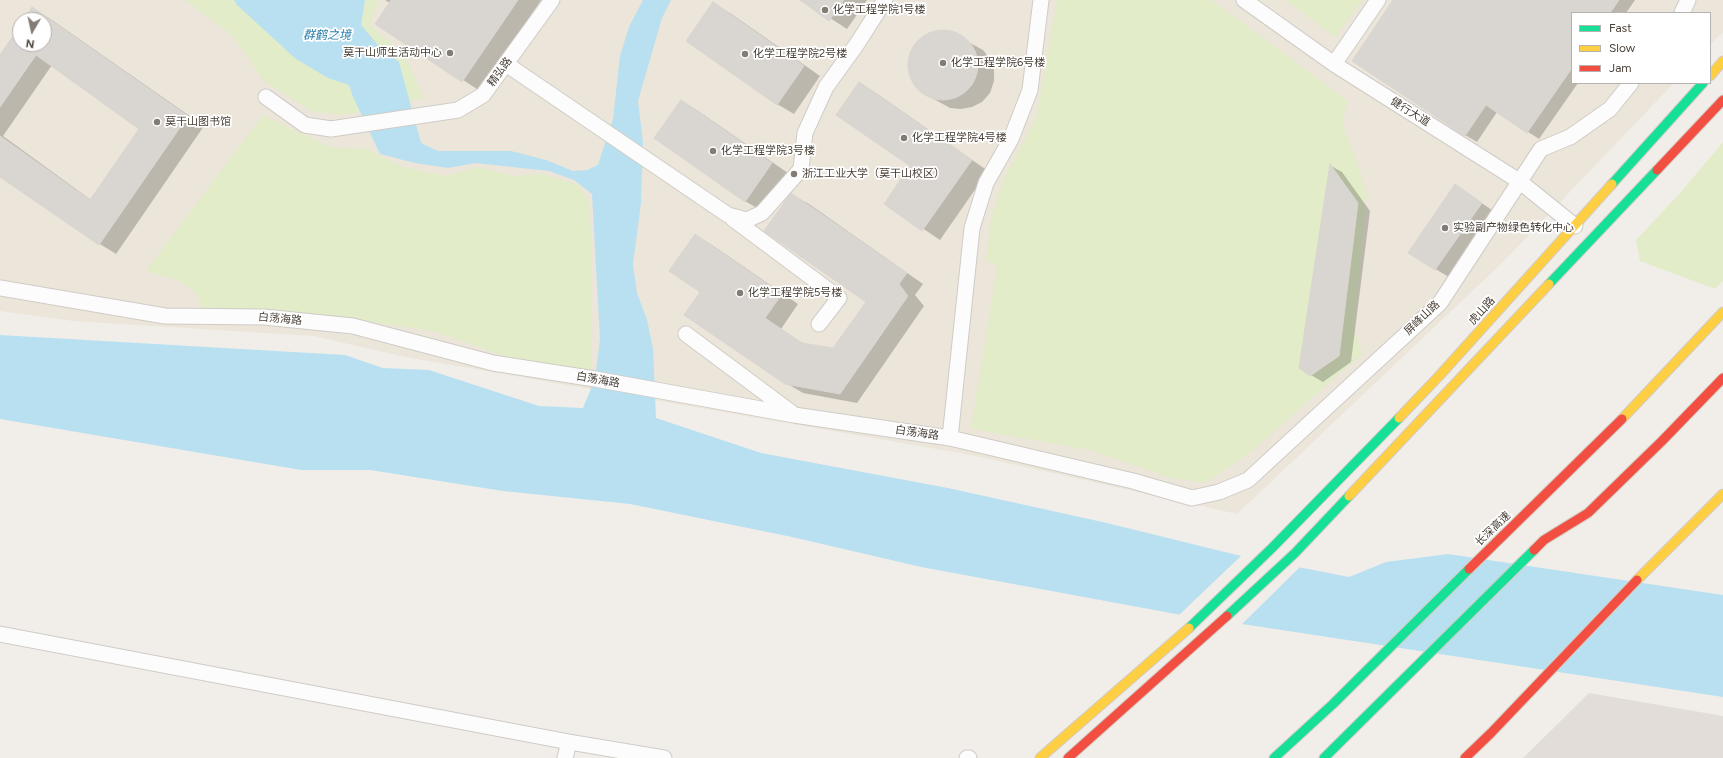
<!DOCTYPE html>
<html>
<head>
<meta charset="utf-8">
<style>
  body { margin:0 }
  #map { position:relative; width:1723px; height:758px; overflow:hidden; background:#f1eeea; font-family:Figtree,sans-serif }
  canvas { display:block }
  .legend { position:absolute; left:1571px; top:12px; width:140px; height:72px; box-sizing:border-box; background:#fff; border:1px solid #b6b2af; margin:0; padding:5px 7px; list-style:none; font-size:12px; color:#483f36 }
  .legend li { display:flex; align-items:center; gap:8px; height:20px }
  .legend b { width:20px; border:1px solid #b6b2af }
  .north { position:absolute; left:12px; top:12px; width:40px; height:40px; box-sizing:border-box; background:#fff; border:1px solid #b6b2af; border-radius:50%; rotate:189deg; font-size:11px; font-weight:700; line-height:16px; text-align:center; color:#483f36 }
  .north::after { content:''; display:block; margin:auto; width:14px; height:18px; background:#837c75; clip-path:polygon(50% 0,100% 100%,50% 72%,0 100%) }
</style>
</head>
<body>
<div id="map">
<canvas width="1723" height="758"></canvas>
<ul class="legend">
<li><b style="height:5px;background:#16e098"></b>Fast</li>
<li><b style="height:5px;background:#ffcf43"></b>Slow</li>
<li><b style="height:5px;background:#f24e42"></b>Jam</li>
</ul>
<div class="north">N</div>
</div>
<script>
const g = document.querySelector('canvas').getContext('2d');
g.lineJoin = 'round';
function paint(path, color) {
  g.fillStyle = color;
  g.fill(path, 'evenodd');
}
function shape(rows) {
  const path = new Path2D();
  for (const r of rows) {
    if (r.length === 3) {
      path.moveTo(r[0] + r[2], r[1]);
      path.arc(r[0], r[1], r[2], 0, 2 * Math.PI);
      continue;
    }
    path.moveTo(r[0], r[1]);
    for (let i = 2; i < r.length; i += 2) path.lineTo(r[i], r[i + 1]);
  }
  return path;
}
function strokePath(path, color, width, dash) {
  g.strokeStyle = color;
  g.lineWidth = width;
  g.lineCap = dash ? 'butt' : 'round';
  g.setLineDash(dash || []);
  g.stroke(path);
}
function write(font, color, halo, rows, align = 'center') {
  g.font = font + ' Figtree,"Noto Sans SC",sans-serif';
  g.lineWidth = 3.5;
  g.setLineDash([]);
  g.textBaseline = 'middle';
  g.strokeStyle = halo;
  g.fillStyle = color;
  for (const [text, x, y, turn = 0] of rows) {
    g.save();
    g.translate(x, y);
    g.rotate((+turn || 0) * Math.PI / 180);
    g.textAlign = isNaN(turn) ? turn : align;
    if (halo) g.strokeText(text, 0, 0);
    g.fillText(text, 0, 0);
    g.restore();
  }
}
paint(shape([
  [1589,693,1723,716,1723,758,1523,758]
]), '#e2ddd8');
paint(shape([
  [0,0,1723,0,1723,32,1710,45,1710,13,1572,13,1572,83,1674,83,1501,264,1237,514,971,455,405,357,314,336,73,321,0,311],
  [20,20,44,20,44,44,20,44]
]), '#ece5d9');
paint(shape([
  [185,0,378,0,370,25,404,55,424,98,344,115,313,112,264,81,232,35],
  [1057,0,1211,0,1348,101,1342,122,1367,192,1354,329,1362,354,1254,449,1206,483,1167,477,1091,450,971,429,997,266,986,261,991,218,1003,181,1036,118],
  [1285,0,1362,0,1335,37],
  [263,115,329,147,367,149,403,167,445,176,478,167,513,176,541,174,577,184,589,202,592,251,592,371,527,364,433,331,322,315,203,311,195,291,177,280,146,271],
  [1723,142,1723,281,1715,289,1640,261,1636,240,1681,192]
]), '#e2ecc9');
paint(shape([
  [234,0,365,0,361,25,378,45,399,62,421,143,438,151,511,151,546,160,573,171,587,170,598,165,613,119,620,56,629,27,643,0,671,0,662,18,638,101,643,142,641,203,633,264,637,293,647,320,653,348,656,418,761,453,948,488,1107,523,1237,555,1349,577,1386,562,1448,554,1723,595,1723,697,1176,614,921,567,792,537,630,504,503,491,370,470,301,470,0,419,0,335,345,355,383,368,429,370,539,406,583,408,595,379,600,339,592,194,574,180,549,171,475,163,448,168,415,163,380,154,353,97,349,85,328,78,296,59,237,5]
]), '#b9e0f0');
paint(shape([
  [1243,554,1301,566,1240,626,1178,616]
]), '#f1eeea');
paint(shape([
  [385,0,541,0,480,91,377,24,390,3],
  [802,0,867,0,847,29],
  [1395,0,1635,0,1626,13,1572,13,1572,83,1578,83,1539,139,1497,112,1477,142,1465,135],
  [714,4,730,13,820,76,794,114,777,104],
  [33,9,49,18,204,126,116,254,100,244,0,175,0,57,20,27,20,44,44,44,44,20,25,20],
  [52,65,140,129,91,200,3,136],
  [943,31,955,33,972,44,983,50,990,59,994,70,994,81,990,93,982,102,972,107,961,109,950,108,923,93,915,86,910,76,908,66,910,55,915,46,922,38,932,33],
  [860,83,876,93,988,171,940,240,885,203,911,166],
  [682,101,698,111,788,173,762,211,745,201],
  [1331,166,1342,172,1370,211,1351,362,1323,382,1311,375],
  [1456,186,1498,214,1452,279,1409,253],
  [792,195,809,204,923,284,915,295,924,306,857,403,803,393,786,383,701,291,695,235,712,245,798,304,781,329,805,345,834,349,867,302]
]), '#0003');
const building = shape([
  [391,0,518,0,462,82,375,24,391,0],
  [800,0,844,0,829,21,800,0],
  [1393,0,1619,0,1610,13,1572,13,1572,68,1527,133,1486,105,1465,136,1352,61,1393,0],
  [713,2,804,66,777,105,686,41,713,2],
  [32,7,188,116,99,245,0,177,0,136,90,200,139,129,36,55,0,107,0,55,20,26,20,44,44,44,44,20,24,20,32,7],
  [943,65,35],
  [859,82,972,160,922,231,884,204,910,166,836,115,859,82],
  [681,100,772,163,745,202,654,138,681,100],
  [1330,164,1358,203,1339,356,1310,376,1299,368,1330,164],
  [1455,184,1482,203,1435,270,1408,253,1455,184],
  [791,193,907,273,899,284,908,296,840,394,785,384,684,315,700,292,669,271,695,234,782,294,765,318,802,343,833,348,866,302,764,231,791,193]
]);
paint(building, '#d9d5d1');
strokePath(building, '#dad5d0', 1);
const street = shape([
  [1244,0,1334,64,1519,181,1575,226],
  [1682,13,1688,0],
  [506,64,728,215,747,220,762,213,801,169,805,133,826,87,857,44,885,0],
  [1334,64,1378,0],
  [266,97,305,125,331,129,458,110,483,95,552,0],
  [733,219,839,298,819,324],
  [0,288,165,316,264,317,353,326,493,363,595,379,794,415,950,438,1133,481,1192,498,1219,492,1248,480,1440,303,1541,149,1570,137,1610,109,1631,83],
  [686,334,792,413],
  [950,438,972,228,986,183,1011,139,1030,90,1041,0],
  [0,634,569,742,664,758],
  [565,758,569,742],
  [967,758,969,758]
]);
const fast = shape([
  [1612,184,1703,83],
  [1549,284,1657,170],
  [1227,616,1295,553,1349,496],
  [1189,628,1272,548,1399,418],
  [1274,758,1333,704,1469,569],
  [1324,758,1534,550]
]);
const slow = shape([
  [1710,76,1723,61],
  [1399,418,1440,375,1612,184],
  [1622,419,1723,312],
  [1349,496,1549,284],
  [1637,580,1723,494],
  [1040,758,1189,628]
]);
const jam = shape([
  [1657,170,1723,100],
  [1534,550,1544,540,1588,513,1662,441,1723,378],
  [1469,569,1622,419],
  [1068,758,1227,616],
  [1465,758,1491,733,1637,580]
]);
strokePath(street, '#cfccc7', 17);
strokePath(fast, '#d1cbc1', 11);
strokePath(slow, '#d1cbc1', 11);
strokePath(jam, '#d1cbc1', 11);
strokePath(street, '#fdfcfc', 15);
strokePath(fast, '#16e098', 9);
strokePath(slow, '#ffcf43', 9);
strokePath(jam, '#f24e42', 9);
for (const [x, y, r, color] of [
  [825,10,4,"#837c75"],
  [450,53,4,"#837c75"],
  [745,54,4,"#837c75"],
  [943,63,4,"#837c75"],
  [157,122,4,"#837c75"],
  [904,138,4,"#837c75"],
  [713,151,4,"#837c75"],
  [794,174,4,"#837c75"],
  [1445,228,4,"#837c75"],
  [740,293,4,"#837c75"]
]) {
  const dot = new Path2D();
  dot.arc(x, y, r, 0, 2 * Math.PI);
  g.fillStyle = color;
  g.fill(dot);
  strokePath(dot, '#fff', 1.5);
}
write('11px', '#483f36', '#fff', [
  ["化学工程学院1号楼",833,10],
  ["莫干山师生活动中心",442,53,"right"],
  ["化学工程学院2号楼",753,54],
  ["化学工程学院6号楼",951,63],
  ["莫干山图书馆",165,122],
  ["化学工程学院4号楼",912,138],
  ["化学工程学院3号楼",721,151],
  ["浙江工业大学（莫干山校区）",802,174],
  ["实验副产物绿色转化中心",1453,228],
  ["化学工程学院5号楼",748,293]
], 'left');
write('11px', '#483f36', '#fff', [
  ["精弘路",500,72,-54],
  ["健行大道",1410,112,32],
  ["虎山路",1482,311,-48],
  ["屏峰山路",1422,318,-44],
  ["白荡海路",280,319,5],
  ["白荡海路",598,380,10],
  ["白荡海路",917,433,8],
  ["长深高速",1493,529,-44]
]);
write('italic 12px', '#287ea8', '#fff', [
  ["群鹤之境",327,35]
]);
</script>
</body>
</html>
